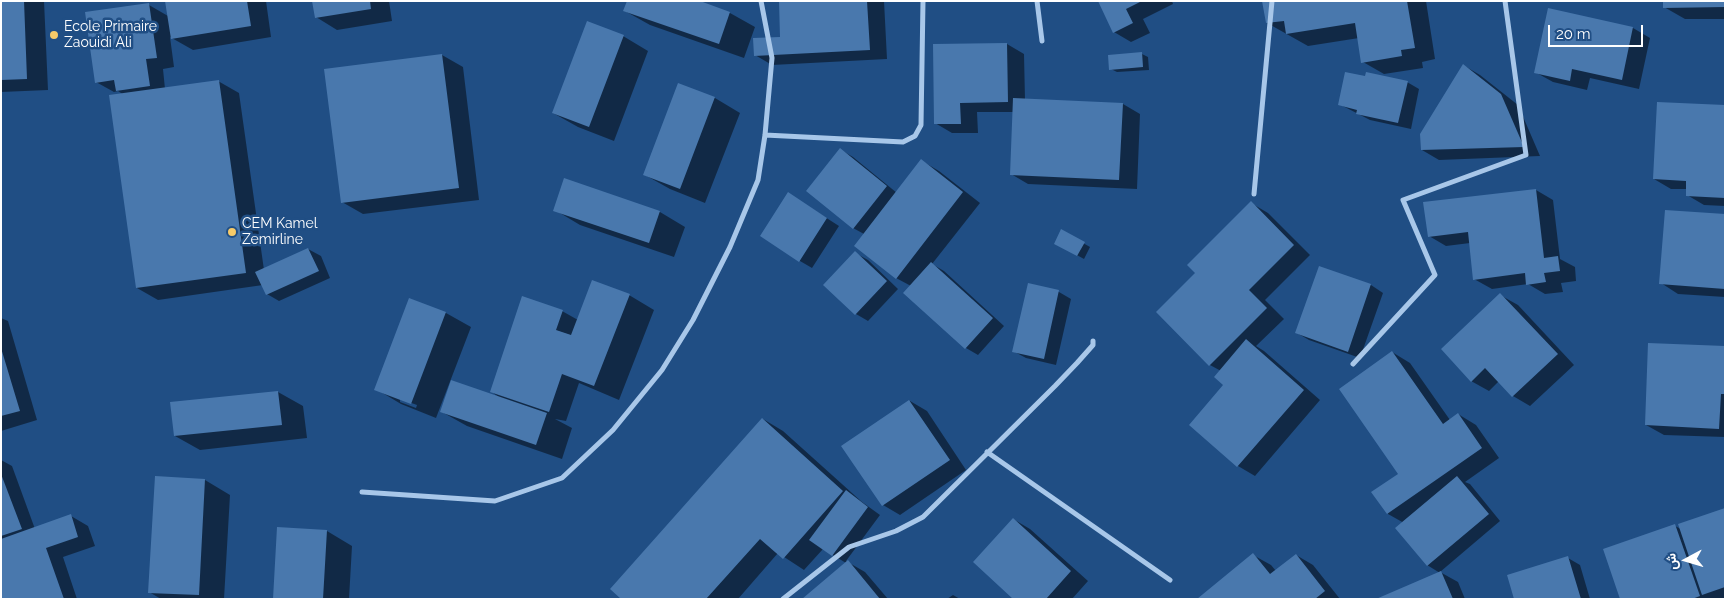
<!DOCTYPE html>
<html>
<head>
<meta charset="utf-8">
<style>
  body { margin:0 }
  #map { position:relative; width:1726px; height:600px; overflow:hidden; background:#204e84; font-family:Raleway,Vazirmatn,sans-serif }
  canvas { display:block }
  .frame { position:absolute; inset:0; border:2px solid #fff; pointer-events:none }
  .north { position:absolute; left:1661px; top:535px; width:50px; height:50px; -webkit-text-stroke:4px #204e84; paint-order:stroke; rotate:264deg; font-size:14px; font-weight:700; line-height:20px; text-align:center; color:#fff }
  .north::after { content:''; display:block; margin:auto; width:18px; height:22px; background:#fff; clip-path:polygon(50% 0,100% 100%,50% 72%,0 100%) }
  .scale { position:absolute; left:1548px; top:25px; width:95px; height:22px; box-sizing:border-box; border:2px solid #fff; border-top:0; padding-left:6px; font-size:15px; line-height:18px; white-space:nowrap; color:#fff; -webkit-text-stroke:4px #204e84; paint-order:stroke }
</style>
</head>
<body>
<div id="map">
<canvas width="1726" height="600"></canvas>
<div class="frame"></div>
<div class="north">ش</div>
<div class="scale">20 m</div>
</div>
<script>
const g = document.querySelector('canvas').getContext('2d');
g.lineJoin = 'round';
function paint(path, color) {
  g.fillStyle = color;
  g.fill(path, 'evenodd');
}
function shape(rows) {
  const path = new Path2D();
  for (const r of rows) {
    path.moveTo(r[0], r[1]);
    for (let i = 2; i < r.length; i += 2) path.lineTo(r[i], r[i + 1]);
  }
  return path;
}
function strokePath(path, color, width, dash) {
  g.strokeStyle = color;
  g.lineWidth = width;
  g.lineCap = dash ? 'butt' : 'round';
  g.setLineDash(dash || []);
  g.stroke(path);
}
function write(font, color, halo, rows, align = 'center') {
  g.font = font + ' Raleway,sans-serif';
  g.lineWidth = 5;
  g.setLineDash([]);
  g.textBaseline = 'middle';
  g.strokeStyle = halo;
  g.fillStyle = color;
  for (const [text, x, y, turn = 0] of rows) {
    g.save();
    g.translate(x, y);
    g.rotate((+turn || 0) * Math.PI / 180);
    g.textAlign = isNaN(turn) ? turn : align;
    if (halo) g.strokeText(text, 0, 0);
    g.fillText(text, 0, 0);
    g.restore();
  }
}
paint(shape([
  [1,1,44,1,48,90,1,92],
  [166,1,266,1,271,37,193,50,170,37,174,67,163,69,165,89,218,81,239,93,264,270,308,249,321,256,330,278,279,301,267,294,263,285,158,300,137,288,124,95,118,91,114,92,96,82,149,5,168,16],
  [313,1,389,1,392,21,337,30,316,17],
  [696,1,730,13,755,27,744,58,650,25,625,11],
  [780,1,884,1,887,59,772,65,755,55,782,38],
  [1099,1,1172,1,1173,4,1143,19,1150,33,1131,42,1114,32],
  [1263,1,1426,1,1435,59,1422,62,1423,68,1384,74,1363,62,1359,38,1308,46,1267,23],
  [1725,1,1725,19,1685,19,1664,7],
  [1549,9,1633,28,1650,38,1639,89,1590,78,1587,90,1553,82,1535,72],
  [623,36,648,51,614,141,578,127,553,113],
  [1007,44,1024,54,1025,100,1123,104,1140,114,1137,189,1028,184,1011,174,1014,112,977,112,978,133,952,133,935,123],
  [1142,54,1148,57,1149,70,1117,72,1111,69],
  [442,55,463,67,479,200,363,214,342,202],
  [1463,65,1480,75,1518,105,1540,156,1439,160,1422,150],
  [1366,77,1407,82,1419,89,1411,129,1370,120,1339,104],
  [679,85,715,98,740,113,705,203,670,189,645,175],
  [1725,107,1725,206,1704,205,1687,195,1687,189,1671,189,1654,179],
  [841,150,853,157,897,193,922,161,939,171,980,203,932,264,944,271,1004,326,978,355,966,348,911,286,896,278,864,234,853,228],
  [565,180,660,212,685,227,674,257,580,225,555,210],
  [1536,190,1553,200,1560,259,1575,267,1576,281,1561,283,1563,292,1545,294,1528,284,1492,289,1474,279,1470,243,1446,246,1429,236],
  [800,201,839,226,812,268,800,261],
  [1251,203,1268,213,1310,255,1265,300,1284,319,1256,346,1264,351,1320,400,1255,476,1238,466,1225,385,1221,371,1210,365,1196,273],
  [1725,216,1725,297,1678,294,1661,283],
  [1062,231,1090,247,1084,259,1055,243],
  [855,253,868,260,898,289,868,321,856,314],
  [1320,267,1371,285,1383,293,1360,358,1309,340,1297,333],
  [1029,285,1059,292,1071,299,1056,365,1026,358,1013,351],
  [629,295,654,310,619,400,579,383,566,421,555,419,572,428,562,459,467,426,442,412,500,398,492,392,562,311,578,320],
  [1500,295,1518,305,1574,365,1530,406,1513,396,1499,381,1489,391,1471,381],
  [410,299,446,313,471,327,436,418,401,404,376,389],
  [400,399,417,405,416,408,400,402],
  [1,318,8,321,37,420,1,431],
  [1725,347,1725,437,1664,435,1646,425],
  [1392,352,1410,363,1450,420,1458,414,1476,425,1499,458,1465,482,1470,484,1500,521,1440,572,1458,582,1465,599,1379,599,1440,573,1427,565,1404,523,1388,514,1373,492,1399,474],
  [278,392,303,406,307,438,200,450,175,436,171,403],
  [910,401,927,411,966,470,900,515,883,505],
  [763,419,783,431,862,502,880,515,846,561,865,572,888,599,804,599,846,563,823,549,804,570,778,553,738,599,623,599],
  [1,460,12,466,35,529,71,516,88,526,95,546,63,557,77,599,1,599],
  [156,478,205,480,230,495,224,599,161,599,149,592],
  [1725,509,1725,599,1621,599,1675,526,1681,529],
  [1013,519,1030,529,1088,581,1072,599,1015,599],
  [327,531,352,546,349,599,274,599],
  [1253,555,1271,565,1276,571,1296,555,1313,565,1340,599,1199,599],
  [1568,558,1580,565,1590,599,1515,599],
  [953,595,960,599,947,599]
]), '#0007');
paint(shape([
  [1,1,24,1,27,79,1,80],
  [165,1,247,1,251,26,171,39],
  [312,1,370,1,371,9,315,18],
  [627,1,700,1,730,12,719,44,623,11],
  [779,1,867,1,870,50,754,56,753,38,780,37],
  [1098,1,1142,1,1126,9,1133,23,1113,33],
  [1262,1,1407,1,1415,48,1401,50,1402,56,1361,63,1355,23,1286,34,1284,21,1266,23],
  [1663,1,1725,1,1725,7,1663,8],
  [149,3,157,58,146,59,150,86,116,91,114,80,95,83,85,12],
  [1548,8,1633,27,1622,80,1572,69,1570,81,1534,73],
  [587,21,624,35,589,127,552,113],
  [1007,43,1008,102,960,103,961,124,934,124,933,44],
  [1142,52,1143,67,1109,70,1108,55],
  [442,54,459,188,341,203,324,69],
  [1463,64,1501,94,1524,147,1421,150,1420,134],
  [1345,72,1365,76,1366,72,1408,81,1398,123,1356,114,1357,110,1338,105],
  [219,80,246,273,136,288,109,95],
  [678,83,715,97,680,189,643,175],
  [1013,98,1123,103,1119,180,1010,175],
  [1657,102,1725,105,1725,198,1686,196,1686,181,1653,179],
  [840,148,887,186,853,229,806,191],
  [921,159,963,192,896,279,854,246],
  [564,178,660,211,649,243,553,211],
  [1536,189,1544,258,1558,256,1560,271,1544,273,1546,282,1526,285,1525,273,1473,280,1468,232,1428,237,1423,202],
  [788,192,827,218,799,262,760,236],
  [1251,201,1294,245,1249,290,1267,308,1209,366,1156,312,1195,273,1187,265],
  [1665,210,1725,214,1725,289,1659,284],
  [1061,229,1085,242,1077,256,1054,244],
  [308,248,319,271,266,295,255,272],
  [855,251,887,281,855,315,823,285],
  [931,262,993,318,965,349,903,293],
  [1319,266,1371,284,1348,352,1295,333],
  [592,280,630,294,594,386,562,374,549,412,490,392,522,296,563,310,556,330,571,335],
  [1028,283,1059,290,1044,359,1012,352],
  [1500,293,1558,354,1512,397,1485,368,1471,382,1441,349],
  [409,298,446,312,411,404,374,390],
  [1246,339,1304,390,1237,467,1189,425,1223,385,1214,377],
  [1648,343,1725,346,1725,394,1721,394,1719,429,1645,425],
  [1,348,20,411,1,416],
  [1392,351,1443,424,1458,413,1482,448,1387,514,1371,492,1398,474,1339,389],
  [451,380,547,413,536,445,440,412],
  [278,391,282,425,174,436,170,402],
  [909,400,950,460,882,506,841,446],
  [762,418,843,491,783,559,760,539,706,599,621,599,610,589],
  [1,474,22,529,1,536],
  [155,476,205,479,199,595,148,593],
  [1457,476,1489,514,1427,566,1395,528],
  [846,490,868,507,832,556,809,540],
  [1725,508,1725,587,1702,595,1678,524],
  [71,514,78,537,46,548,64,599,1,599,1,539],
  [1013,518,1071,571,1046,599,1013,599,973,562],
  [1675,524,1700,596,1692,599,1620,599,1603,549],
  [277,527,327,530,323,599,273,599],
  [1253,553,1270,574,1296,554,1325,591,1315,599,1197,599],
  [1568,556,1581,599,1514,599,1507,575],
  [848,560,880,599,802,599],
  [1441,571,1453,599,1376,599]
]), '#4978ad');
strokePath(shape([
  [1037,1,1042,41],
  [765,135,903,142,915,136,921,125,923,1],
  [1254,194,1272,1],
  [1353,364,1435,275,1403,200,1526,155,1505,1],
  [987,452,1170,580],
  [362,492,495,501,562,478,613,430,662,370,693,320,730,247,758,180,765,135,772,58,761,1],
  [783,599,849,547,896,531,923,517,1055,386,1077,363,1093,345,1093,341]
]), '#a8c7e9', 5);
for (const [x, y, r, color] of [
  [54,35,5,"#f6ca69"],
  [232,232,5,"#f6ca69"]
]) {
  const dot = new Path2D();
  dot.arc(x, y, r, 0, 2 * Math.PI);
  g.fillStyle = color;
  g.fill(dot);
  strokePath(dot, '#204e84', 2);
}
write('14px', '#fff', '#204e84', [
  ["Ecole Primaire",64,27],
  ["Zaouidi Ali",64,43],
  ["CEM Kamel",242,224],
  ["Zemirline",242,240]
], 'left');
</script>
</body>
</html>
